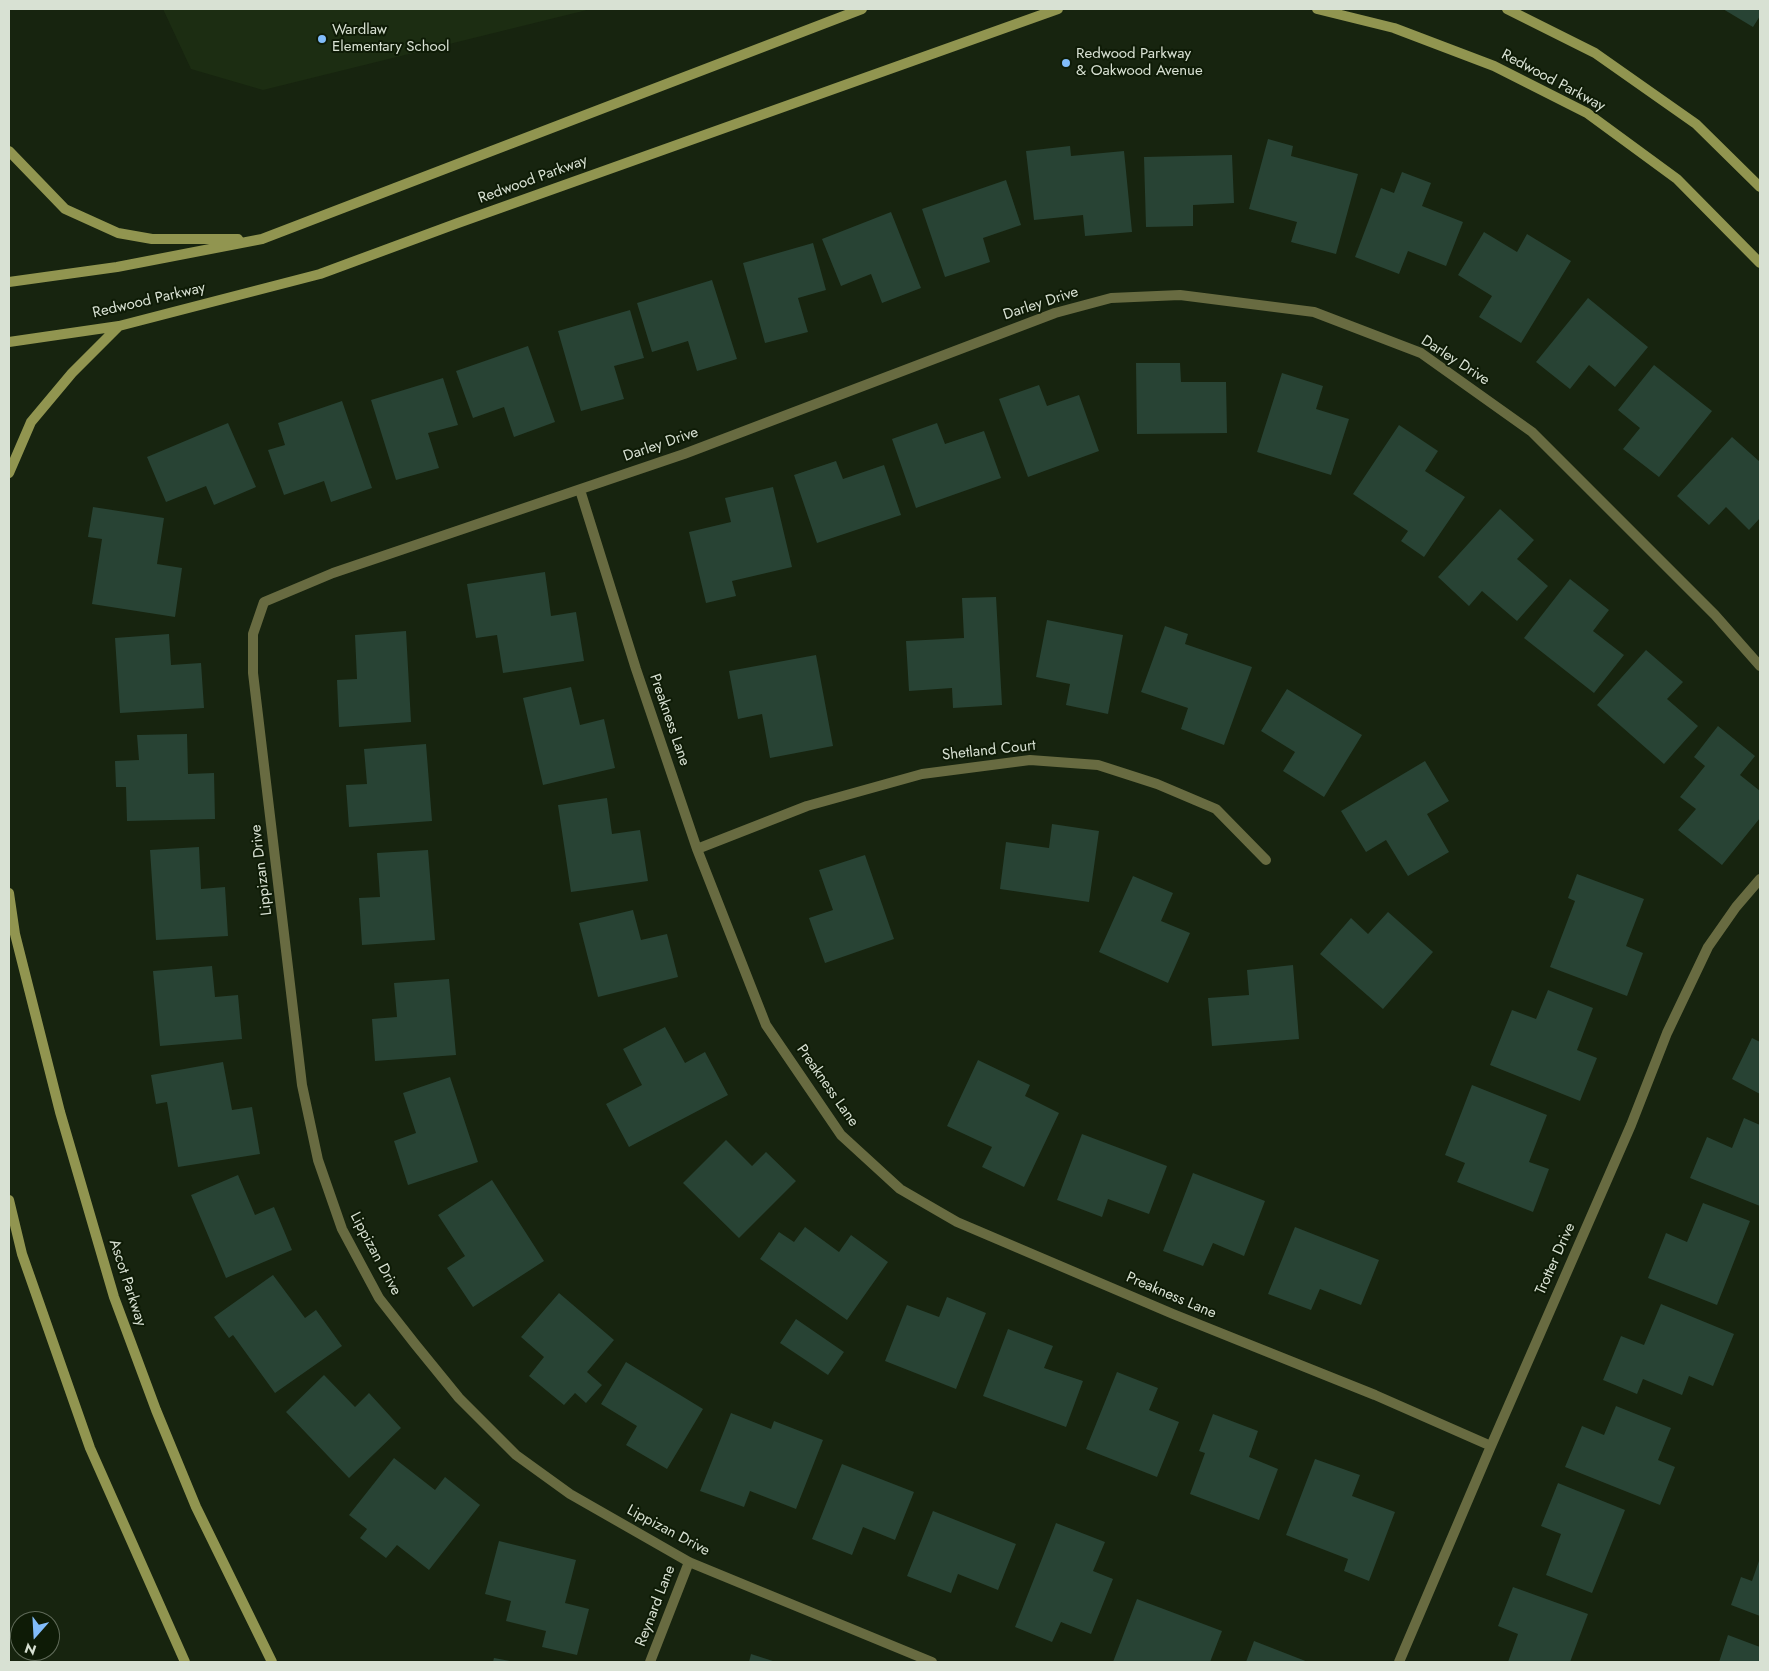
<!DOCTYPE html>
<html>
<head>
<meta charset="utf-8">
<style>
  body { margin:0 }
  #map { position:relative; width:1769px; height:1671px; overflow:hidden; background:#17240f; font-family:Jost,sans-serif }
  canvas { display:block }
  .frame { position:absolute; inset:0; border:10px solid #d8e1d3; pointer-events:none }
  .north { position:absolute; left:10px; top:1611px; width:50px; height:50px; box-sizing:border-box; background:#0e1b06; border:1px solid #5f6a58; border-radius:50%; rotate:199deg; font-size:14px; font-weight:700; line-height:20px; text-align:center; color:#d8e1d3 }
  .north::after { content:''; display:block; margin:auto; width:18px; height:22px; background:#81bcfa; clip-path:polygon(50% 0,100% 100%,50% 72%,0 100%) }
</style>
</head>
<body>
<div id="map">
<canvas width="1769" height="1671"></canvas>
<div class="frame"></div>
<div class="north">N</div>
</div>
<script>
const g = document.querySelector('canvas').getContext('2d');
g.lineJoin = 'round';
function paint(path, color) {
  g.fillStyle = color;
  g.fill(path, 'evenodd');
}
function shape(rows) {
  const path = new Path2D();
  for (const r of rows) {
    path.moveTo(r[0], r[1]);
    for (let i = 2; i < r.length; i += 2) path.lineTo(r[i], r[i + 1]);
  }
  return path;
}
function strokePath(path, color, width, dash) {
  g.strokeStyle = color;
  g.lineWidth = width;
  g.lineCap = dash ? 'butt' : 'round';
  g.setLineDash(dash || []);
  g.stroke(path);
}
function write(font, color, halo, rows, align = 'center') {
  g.font = font + ' Jost,sans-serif';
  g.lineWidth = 4;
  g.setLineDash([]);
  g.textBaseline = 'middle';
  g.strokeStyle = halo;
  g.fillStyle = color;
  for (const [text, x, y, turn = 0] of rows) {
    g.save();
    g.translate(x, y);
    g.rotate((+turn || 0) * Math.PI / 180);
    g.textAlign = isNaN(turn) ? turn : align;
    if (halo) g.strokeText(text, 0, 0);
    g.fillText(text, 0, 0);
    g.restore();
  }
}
paint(shape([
  [163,9,591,9,263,90,191,69]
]), '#1c2d12');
paint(shape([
  [1723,9,1760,9,1760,16,1753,27],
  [1268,139,1293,146,1291,156,1358,174,1336,254,1291,242,1297,222,1249,209],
  [1070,146,1071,156,1124,151,1132,232,1085,236,1083,215,1034,220,1026,151],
  [1232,155,1234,203,1193,205,1193,226,1146,227,1144,157],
  [1402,172,1431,183,1422,206,1463,222,1446,266,1408,251,1399,274,1355,257,1381,188,1394,193],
  [1006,180,1021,225,983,238,990,262,945,277,922,209],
  [891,212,921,288,882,303,871,274,841,286,822,239],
  [1484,232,1517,252,1527,234,1571,261,1521,343,1479,317,1492,296,1458,275],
  [813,243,826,290,798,298,808,332,765,343,743,263],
  [712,280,737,359,697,371,688,341,652,352,637,303],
  [1588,298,1648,347,1615,387,1589,365,1570,389,1536,362],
  [630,310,644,358,614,366,624,399,581,411,558,331],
  [528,346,555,422,514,437,504,407,473,418,456,371],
  [1136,363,1180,363,1181,382,1226,382,1227,433,1137,434],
  [1654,365,1712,411,1659,477,1623,449,1640,428,1618,410],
  [1282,373,1323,386,1316,409,1349,419,1331,475,1257,452],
  [443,378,458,425,428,433,439,468,396,480,371,400],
  [1039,385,1047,406,1079,395,1099,451,1028,477,999,399],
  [342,401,372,488,331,502,324,481,284,495,268,450,285,445,278,423],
  [228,423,256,487,214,505,206,486,166,502,147,457],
  [937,423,945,444,984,431,1001,478,916,508,892,439],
  [1399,425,1438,451,1425,471,1465,497,1424,557,1401,541,1408,531,1353,494],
  [1732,437,1760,462,1760,518,1749,530,1726,507,1709,525,1677,496],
  [836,461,843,479,884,465,901,515,817,543,794,475],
  [773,487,792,567,732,581,736,596,706,603,689,532,731,522,725,498],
  [93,507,164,518,157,564,182,568,175,617,92,604,102,539,88,537],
  [1500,509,1534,540,1517,559,1548,586,1517,621,1482,591,1469,606,1438,577],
  [545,572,551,616,576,612,584,661,503,673,497,635,476,638,467,584],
  [1570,579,1609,610,1593,631,1624,655,1594,693,1524,638],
  [996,597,1002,705,953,708,952,688,909,691,906,641,964,638,962,598],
  [1047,620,1123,635,1108,714,1066,705,1070,684,1036,677],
  [1165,626,1188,634,1185,644,1252,667,1224,745,1181,729,1188,708,1141,692],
  [406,631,411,722,339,727,337,680,357,679,355,635],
  [169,634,171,665,201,663,204,708,120,713,115,638],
  [1646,650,1683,682,1667,699,1698,726,1664,764,1597,705],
  [816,655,833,746,770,758,762,714,738,719,729,671],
  [571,687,580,725,604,719,615,768,543,785,523,698],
  [1287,689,1362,735,1324,797,1283,771,1295,752,1261,731],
  [1718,726,1755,756,1740,775,1760,791,1760,818,1722,865,1678,830,1696,809,1680,797,1705,766,1694,757],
  [187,734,188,774,214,773,215,819,127,821,126,787,116,787,115,761,139,760,137,735],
  [426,744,432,821,349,827,346,785,367,784,364,749],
  [1425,761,1449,801,1427,814,1449,852,1408,876,1386,840,1366,852,1341,811],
  [607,798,612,834,640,830,648,881,571,892,558,805],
  [1052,824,1099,831,1089,902,1000,889,1006,842,1049,848],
  [199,847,201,889,225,887,228,936,156,940,150,850],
  [428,850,435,940,362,945,359,898,380,897,377,853],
  [865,855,894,939,825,963,809,918,833,910,819,870],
  [1577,874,1644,899,1626,946,1643,953,1627,996,1550,967,1575,901,1568,898],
  [1133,876,1173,893,1161,921,1190,933,1168,983,1099,952],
  [633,910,641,940,667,934,678,977,598,997,579,923],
  [1388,912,1433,952,1383,1009,1320,954,1351,918,1368,934],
  [1293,965,1299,1039,1212,1046,1208,998,1249,995,1247,970],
  [212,966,215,997,238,995,242,1039,160,1046,153,971],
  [449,979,456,1055,375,1061,372,1019,397,1017,394,983],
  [1548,990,1593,1008,1577,1050,1597,1058,1580,1101,1490,1065,1512,1010,1536,1019],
  [665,1027,685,1063,705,1052,728,1095,629,1147,606,1104,642,1085,623,1049],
  [1752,1038,1760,1042,1760,1094,1732,1079],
  [978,1060,1030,1085,1025,1096,1059,1113,1024,1187,982,1167,992,1147,947,1126],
  [223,1062,232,1110,252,1107,260,1154,178,1167,167,1102,156,1104,151,1075],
  [450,1077,478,1162,408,1185,394,1141,416,1133,403,1093],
  [1472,1085,1547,1115,1529,1162,1549,1169,1533,1212,1457,1182,1465,1163,1445,1155],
  [1744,1118,1760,1125,1760,1206,1690,1178,1707,1137,1732,1148],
  [1082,1134,1167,1166,1149,1214,1108,1199,1102,1217,1057,1200],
  [726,1140,752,1166,766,1152,796,1181,739,1238,683,1183],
  [1193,1173,1265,1201,1244,1256,1213,1243,1203,1266,1163,1251],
  [238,1175,255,1215,274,1207,292,1250,226,1278,191,1195],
  [492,1180,544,1261,473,1307,447,1268,465,1256,438,1215],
  [1703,1203,1750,1221,1717,1305,1648,1278,1666,1233,1687,1242],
  [805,1227,839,1252,851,1235,888,1262,847,1320,760,1259,779,1232,794,1242],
  [1295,1227,1379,1260,1361,1305,1320,1289,1311,1310,1268,1294],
  [273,1275,305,1318,316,1310,342,1346,275,1393,233,1335,229,1338,214,1317],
  [559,1293,614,1340,587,1372,602,1385,586,1403,575,1393,564,1405,529,1376,544,1357,521,1337],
  [947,1297,986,1313,956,1389,885,1361,907,1305,939,1317],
  [1661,1304,1734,1334,1713,1386,1689,1376,1682,1395,1643,1379,1637,1394,1603,1380,1621,1336,1644,1345],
  [796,1319,844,1352,828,1375,780,1343],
  [1008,1329,1053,1346,1044,1368,1083,1381,1066,1427,983,1396],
  [626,1362,703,1409,667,1469,626,1445,637,1426,601,1404],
  [1117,1372,1158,1388,1149,1410,1179,1422,1157,1477,1086,1449],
  [324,1375,355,1407,369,1393,401,1428,349,1478,286,1412],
  [1616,1406,1671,1428,1658,1460,1675,1467,1660,1505,1565,1467,1582,1426,1604,1435],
  [731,1413,771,1429,774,1421,823,1440,796,1509,750,1491,744,1507,700,1491],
  [1213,1414,1258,1431,1249,1457,1278,1469,1259,1520,1190,1494,1205,1453,1199,1451],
  [394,1458,435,1490,445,1477,480,1505,429,1570,397,1545,386,1558,360,1538,367,1529,349,1515],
  [1315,1459,1360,1475,1352,1496,1395,1512,1369,1581,1344,1571,1348,1559,1286,1535],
  [842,1464,914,1492,895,1540,863,1527,852,1555,812,1539],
  [1558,1483,1625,1510,1592,1593,1546,1575,1561,1534,1541,1526],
  [933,1511,1016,1544,998,1590,958,1574,951,1593,907,1576],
  [1056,1523,1105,1542,1093,1571,1113,1579,1091,1634,1061,1622,1052,1642,1015,1627],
  [499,1541,576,1560,565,1603,589,1609,577,1655,542,1647,546,1631,506,1621,511,1601,485,1594],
  [1760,1558,1760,1616,1731,1605,1741,1577,1752,1581],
  [1513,1587,1588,1614,1570,1662,1508,1662,1518,1634,1498,1626],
  [1137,1599,1222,1631,1210,1662,1113,1662],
  [1728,1635,1760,1647,1760,1662,1719,1662],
  [1254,1641,1308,1662,1246,1662],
  [751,1654,776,1662,749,1662],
  [494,1658,510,1661,510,1662,493,1662]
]), '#284334');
strokePath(shape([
  [580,490,636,669,697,849,766,1025,841,1135,900,1189,957,1222,1173,1314,1375,1395,1491,1446],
  [697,849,807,806,922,774,1030,760,1098,765,1157,784,1216,809,1266,860],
  [650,1662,689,1562],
  [932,1662,689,1562,570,1494,516,1455,459,1398,415,1344,379,1298,342,1229,318,1160,302,1085,253,673,253,634,264,602,333,573,684,454,1055,313,1111,298,1180,295,1314,312,1421,353,1532,432,1715,615,1760,666],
  [1399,1662,1491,1446,1631,1125,1667,1033,1708,947,1736,907,1760,879]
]), '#686b41', 10);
strokePath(shape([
  [1317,9,1394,28,1494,66,1587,113,1677,179,1760,263],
  [1507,9,1595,53,1696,124,1760,187],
  [9,151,65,209,118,233,152,239,238,239],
  [9,282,117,267,262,239,862,9],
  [9,342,119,326,320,274,458,223,1058,9],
  [9,473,31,422,72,373,119,326],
  [9,893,15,934,60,1112,114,1297,156,1410,196,1507,272,1662],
  [9,1200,22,1254,90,1448,185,1662]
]), '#919550', 10);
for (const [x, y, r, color] of [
  [322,39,5,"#81bcfa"],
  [1066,63,5,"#81bcfa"]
]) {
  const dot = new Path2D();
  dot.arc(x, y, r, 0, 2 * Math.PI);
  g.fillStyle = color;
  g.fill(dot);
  strokePath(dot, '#0e1b06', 2);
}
write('15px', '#d8e1d3', '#0e1b06', [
  ["Wardlaw",332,30],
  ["Elementary School",332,47],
  ["Redwood Parkway",1076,54],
  ["& Oakwood Avenue",1076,71]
], 'left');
write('15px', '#d8e1d3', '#0e1b06', [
  ["Redwood Parkway",1553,81,28],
  ["Redwood Parkway",533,180,-20],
  ["Redwood Parkway",149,301,-13],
  ["Darley Drive",1041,304,-18],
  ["Darley Drive",1455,361,33],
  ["Darley Drive",661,445,-19],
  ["Preakness Lane",669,720,71],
  ["Shetland Court",989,751,-6],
  ["Lippizan Drive",262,870,-97],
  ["Preakness Lane",827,1086,55],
  ["Lippizan Drive",375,1254,62],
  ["Trotter Drive",1556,1259,-66],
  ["Ascot Parkway",127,1283,72],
  ["Preakness Lane",1171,1296,23],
  ["Lippizan Drive",668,1531,28],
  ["Reynard Lane",656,1606,-69]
]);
</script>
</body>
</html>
